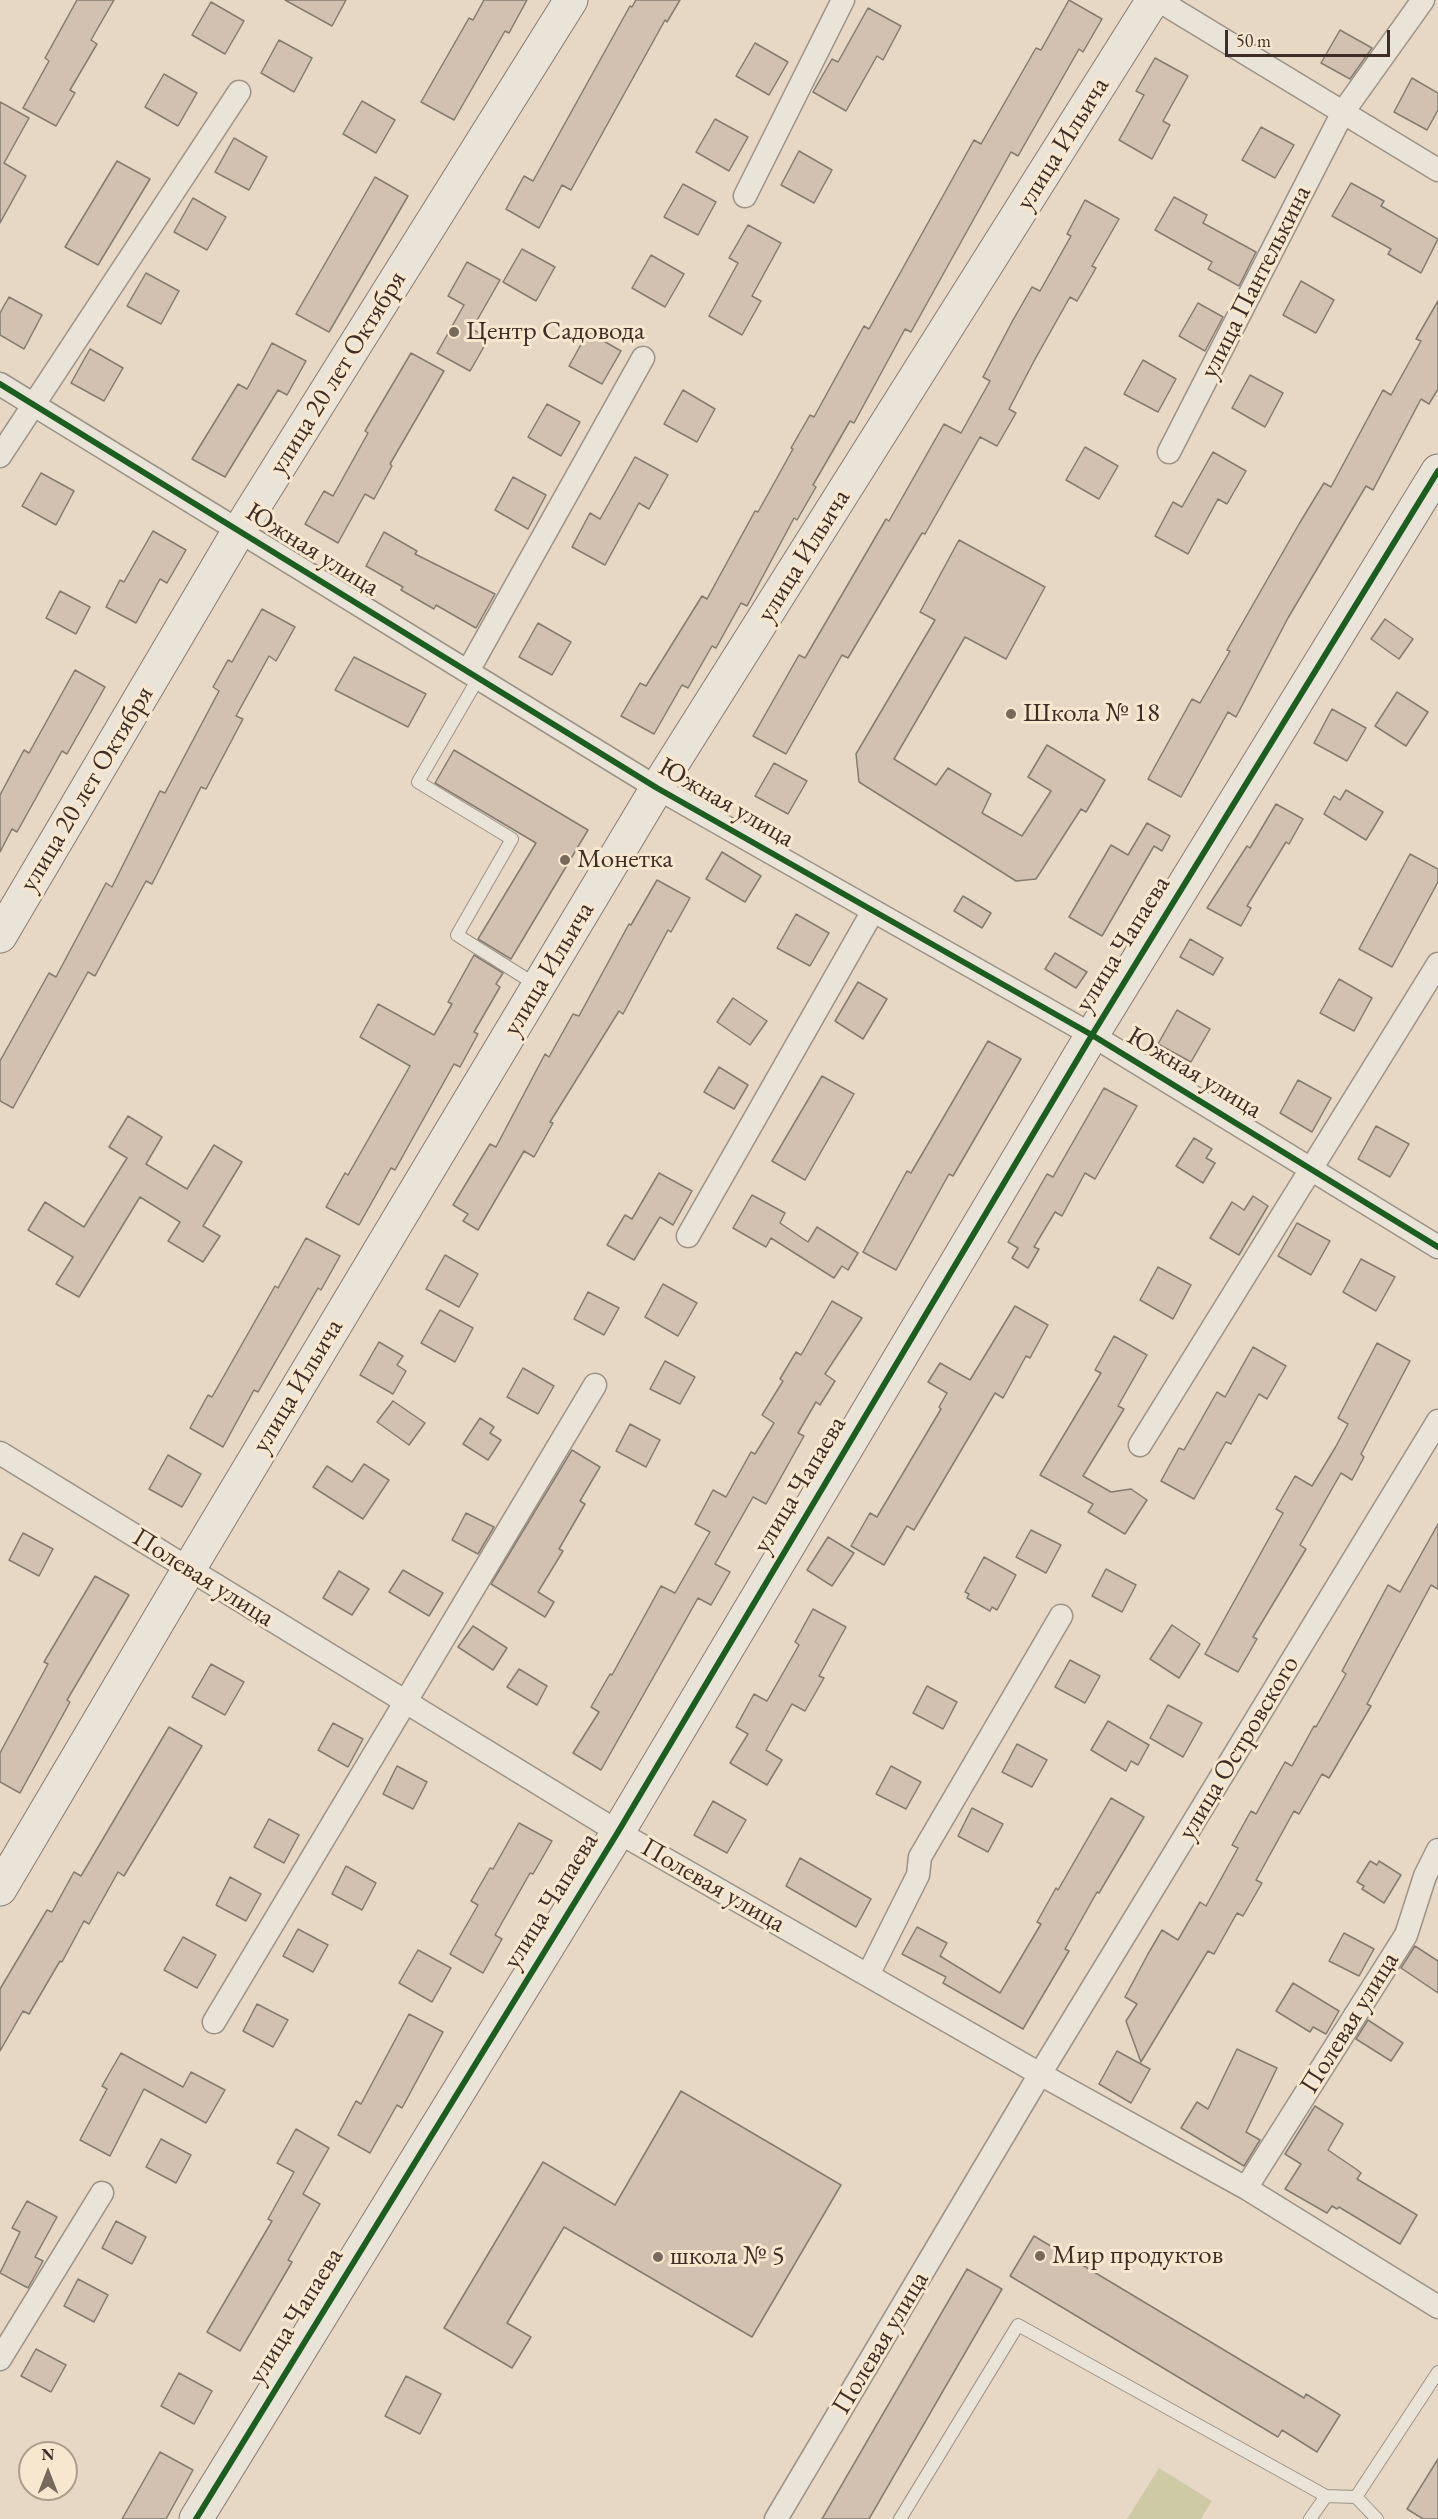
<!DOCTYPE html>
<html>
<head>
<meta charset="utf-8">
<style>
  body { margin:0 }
  #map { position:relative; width:1438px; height:2519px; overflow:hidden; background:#e6d8c4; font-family:"EB Garamond",serif }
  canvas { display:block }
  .north { position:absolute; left:18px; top:2441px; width:60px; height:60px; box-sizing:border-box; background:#f8e7cf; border:2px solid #ad9d8b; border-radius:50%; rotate:0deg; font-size:16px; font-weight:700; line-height:24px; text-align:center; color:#3d2d26 }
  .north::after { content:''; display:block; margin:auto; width:21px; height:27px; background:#78695d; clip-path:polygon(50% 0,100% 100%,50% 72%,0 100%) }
  .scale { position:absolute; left:1225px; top:30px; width:165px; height:27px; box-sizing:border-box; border:3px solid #3d2d26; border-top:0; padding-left:8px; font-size:18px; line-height:21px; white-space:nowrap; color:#3d2d26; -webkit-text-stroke:4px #f8e7cf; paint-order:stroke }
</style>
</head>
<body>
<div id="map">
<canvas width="1438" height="2519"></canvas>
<div class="north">N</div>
<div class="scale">50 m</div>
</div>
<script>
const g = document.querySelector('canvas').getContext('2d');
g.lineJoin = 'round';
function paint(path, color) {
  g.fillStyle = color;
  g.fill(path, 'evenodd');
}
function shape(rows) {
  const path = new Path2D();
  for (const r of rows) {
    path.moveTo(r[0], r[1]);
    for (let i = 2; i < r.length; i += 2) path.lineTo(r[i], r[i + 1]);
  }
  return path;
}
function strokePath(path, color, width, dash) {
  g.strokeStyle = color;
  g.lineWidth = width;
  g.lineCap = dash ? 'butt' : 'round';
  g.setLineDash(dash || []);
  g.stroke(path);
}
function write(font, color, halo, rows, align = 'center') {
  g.font = font + ' "EB Garamond",serif';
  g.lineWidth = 6;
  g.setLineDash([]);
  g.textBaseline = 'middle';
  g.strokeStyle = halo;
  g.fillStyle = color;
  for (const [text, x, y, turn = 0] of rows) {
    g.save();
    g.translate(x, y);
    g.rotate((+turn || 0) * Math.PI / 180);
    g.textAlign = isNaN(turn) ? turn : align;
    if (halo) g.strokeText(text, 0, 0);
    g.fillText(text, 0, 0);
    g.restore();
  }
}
paint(shape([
  [1159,2468,1212,2501,1201,2519,1127,2519]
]), '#cfcaa6');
const building = shape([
  [77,0,114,0,91,40,97,44,70,90,75,93,56,126,23,108,49,61,45,58,77,0],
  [285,0,346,0,332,26,285,0],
  [484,0,527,0,509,33,505,31,454,120,421,102,469,18,473,20,484,0],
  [636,0,680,0,667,22,665,20,571,190,562,185,539,228,506,209,524,176,533,181,630,6,632,7,636,0],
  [1069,0,1102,19,1083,52,1079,49,1018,156,1011,152,911,332,905,329,854,423,850,421,813,485,816,487,797,520,794,518,747,606,741,603,716,648,712,646,688,688,682,685,654,734,621,716,640,683,646,686,702,596,707,599,755,511,758,512,793,449,791,448,810,415,814,417,864,326,869,329,974,140,981,144,1036,48,1041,50,1069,0],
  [211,2,244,21,225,54,192,35,211,2],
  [868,8,901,26,883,60,877,56,846,111,813,92,832,59,838,62,868,8],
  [1340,30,1372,48,1350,79,1321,63,1340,30],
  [279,40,312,58,294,92,261,73,279,40],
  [755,43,788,62,769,95,736,76,755,43],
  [1155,58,1188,76,1163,121,1170,125,1152,159,1119,140,1144,95,1136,91,1155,58],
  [164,74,197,93,178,126,145,107,164,74],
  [1412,78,1438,93,1438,110,1427,130,1394,112,1412,78],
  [362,101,395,120,376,153,343,134,362,101],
  [0,102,29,118,4,163,26,176,0,223,0,102],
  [715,119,748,137,729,171,696,152,715,119],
  [1261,127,1294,145,1275,178,1242,160,1261,127],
  [234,138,267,157,249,190,215,172,234,138],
  [799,151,832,170,814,203,781,185,799,151],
  [117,161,150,179,98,265,65,247,117,161],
  [375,177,408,196,329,332,296,314,375,177],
  [1351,183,1384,201,1381,206,1438,239,1421,273,1388,254,1391,249,1332,216,1351,183],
  [683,184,716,202,698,235,664,217,683,184],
  [1174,197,1207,215,1203,223,1256,252,1239,286,1208,269,1212,262,1155,230,1174,197],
  [193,198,226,217,207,250,174,232,193,198],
  [1085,200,1119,219,1092,266,1096,268,1077,301,1070,297,1034,361,1009,409,1016,413,997,446,980,437,925,534,922,533,848,658,842,655,786,754,753,736,799,655,805,658,886,519,889,521,944,424,961,433,990,381,983,377,1013,320,1032,287,1040,291,1071,236,1067,234,1085,200],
  [748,225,781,243,752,296,761,301,742,335,709,316,738,263,729,258,748,225],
  [522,249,555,267,536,301,503,282,522,249],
  [651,255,684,274,665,307,632,288,651,255],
  [467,262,500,280,472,329,489,338,470,371,437,353,464,305,448,296,467,262],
  [146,273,179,291,161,324,127,306,146,273],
  [1301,281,1334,300,1316,333,1283,315,1301,281],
  [9,297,42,315,24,349,0,335,0,313,9,297],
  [1438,301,1438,389,1429,404,1421,399,1373,490,1366,486,1288,618,1236,717,1228,712,1181,797,1148,779,1192,699,1200,703,1230,651,1227,650,1299,524,1324,483,1331,487,1383,390,1391,395,1421,341,1416,339,1438,301],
  [1198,303,1223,317,1205,351,1179,336,1198,303],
  [588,332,621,351,602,384,569,366,588,332],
  [272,343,306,361,287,395,278,390,225,477,192,459,238,384,247,389,272,343],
  [90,349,123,368,104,401,71,383,90,349],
  [411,353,444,371,390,464,392,466,374,499,365,494,338,543,305,524,324,491,333,496,368,433,365,431,411,353],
  [1143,360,1176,379,1158,412,1124,394,1143,360],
  [1250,375,1283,393,1265,427,1232,408,1250,375],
  [683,390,715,409,697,442,664,424,683,390],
  [547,404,580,422,561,456,528,437,547,404],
  [1085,447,1118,466,1099,499,1066,480,1085,447],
  [1213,452,1246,471,1227,504,1218,499,1188,554,1155,536,1173,502,1182,507,1213,452],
  [635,457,668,475,649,509,639,503,605,565,572,547,590,513,600,519,635,457],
  [41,473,74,491,56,525,22,506,41,473],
  [513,477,546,495,528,529,495,510,513,477],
  [153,531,186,550,167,583,160,579,136,623,106,607,120,580,124,582,153,531],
  [384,532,417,551,415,554,495,594,476,628,436,605,434,609,401,590,403,587,366,566,384,532],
  [959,540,1045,587,1006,659,965,637,894,759,936,785,948,768,991,794,982,813,1022,836,1051,791,1028,777,1047,745,1105,780,1086,812,1081,809,1036,879,1016,881,859,782,856,754,935,620,920,612,959,540],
  [60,591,90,607,76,634,46,618,60,591],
  [262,609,295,627,276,661,269,656,236,716,243,719,206,789,201,787,152,884,146,881,95,976,88,972,13,1108,0,1101,0,1061,49,973,56,977,106,883,112,887,160,791,165,793,219,691,213,687,228,660,232,662,262,609],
  [1385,619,1413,639,1399,659,1371,639,1385,619],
  [538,623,571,642,552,675,519,657,538,623],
  [354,657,426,694,408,727,335,690,354,657],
  [75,670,105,687,67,754,62,751,17,832,12,829,0,852,0,795,24,750,29,753,75,670],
  [1397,692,1428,712,1406,746,1375,726,1397,692],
  [1332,709,1366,728,1347,761,1314,743,1332,709],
  [454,750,588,830,511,959,478,939,536,843,435,783,454,750],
  [774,763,807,781,788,814,755,796,774,763],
  [1346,790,1383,812,1366,840,1324,814,1334,796,1340,800,1346,790],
  [1276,804,1303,819,1289,844,1286,842,1247,906,1251,908,1241,926,1207,908,1247,846,1250,848,1276,804],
  [1147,823,1170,836,1162,851,1154,846,1102,936,1069,917,1111,845,1128,855,1147,823],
  [722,852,761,876,745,902,706,879,722,852],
  [1410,854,1438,869,1438,882,1392,967,1359,949,1410,854],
  [657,880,690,898,671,932,668,930,623,1014,619,1011,550,1122,553,1123,534,1157,524,1151,478,1230,463,1221,468,1214,453,1205,490,1144,496,1147,545,1054,549,1057,573,1014,579,1016,629,924,631,925,657,880],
  [963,896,991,913,982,928,954,911,963,896],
  [796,914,829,933,810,966,777,948,796,914],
  [1190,939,1223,958,1213,975,1180,957,1190,939],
  [1055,953,1087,972,1076,988,1045,969,1055,953],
  [474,955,503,973,496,984,500,987,474,1032,478,1034,460,1067,454,1064,395,1170,391,1168,359,1225,326,1207,345,1173,348,1175,410,1066,360,1037,378,1004,434,1035,452,1004,448,1002,474,955],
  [1339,979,1372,998,1354,1031,1320,1013,1339,979],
  [858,982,887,999,863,1039,835,1021,858,982],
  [733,998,767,1021,750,1045,717,1022,733,998],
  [1177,1010,1210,1029,1191,1062,1158,1044,1177,1010],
  [988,1041,1021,1059,953,1176,949,1174,896,1270,863,1252,907,1171,911,1173,988,1041],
  [719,1067,748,1085,734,1109,704,1092,719,1067],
  [822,1076,854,1094,805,1180,772,1161,822,1076],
  [1298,1080,1331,1098,1312,1132,1280,1113,1298,1080],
  [1104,1088,1137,1106,1095,1179,1085,1173,1062,1216,1055,1212,1034,1247,1039,1249,1028,1268,1012,1258,1018,1248,1008,1242,1047,1174,1053,1177,1104,1088],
  [128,1116,162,1137,146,1164,187,1189,214,1145,242,1162,203,1226,220,1236,203,1262,168,1241,180,1222,140,1197,79,1297,56,1284,73,1257,28,1230,45,1202,84,1227,127,1158,109,1147,128,1116],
  [1376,1126,1409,1144,1390,1177,1358,1159,1376,1126],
  [1194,1138,1212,1149,1206,1158,1215,1163,1203,1183,1176,1166,1194,1138],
  [659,1173,692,1191,673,1225,660,1217,634,1260,607,1245,625,1215,632,1219,659,1173],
  [752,1195,785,1213,780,1223,808,1242,817,1227,858,1253,848,1270,842,1266,834,1278,771,1238,766,1247,733,1228,752,1195],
  [1253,1196,1268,1206,1239,1255,1210,1238,1232,1202,1244,1210,1253,1196],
  [1297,1223,1330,1241,1311,1275,1278,1256,1297,1223],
  [306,1238,340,1256,321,1290,318,1288,258,1392,254,1390,223,1447,190,1428,208,1395,212,1397,275,1286,278,1288,306,1238],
  [445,1255,478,1274,459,1307,426,1289,445,1255],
  [1361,1259,1395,1277,1376,1311,1343,1292,1361,1259],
  [1158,1267,1191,1285,1173,1319,1140,1300,1158,1267],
  [663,1284,697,1303,678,1336,645,1317,663,1284],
  [588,1292,619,1308,604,1335,574,1319,588,1292],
  [832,1301,862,1318,825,1374,835,1381,820,1405,816,1402,798,1433,804,1436,766,1504,753,1497,715,1564,730,1572,711,1605,698,1598,601,1770,573,1753,599,1712,591,1707,610,1674,612,1675,661,1586,675,1593,710,1532,695,1524,713,1490,726,1497,751,1452,755,1454,774,1423,762,1415,783,1381,780,1379,796,1352,801,1355,832,1301],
  [1015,1306,1048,1325,1030,1358,1026,1356,1003,1398,995,1393,914,1530,907,1526,884,1565,851,1546,870,1513,877,1517,941,1409,939,1407,947,1393,928,1382,940,1363,970,1380,1015,1306],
  [440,1310,473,1328,455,1362,421,1343,440,1310],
  [1114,1336,1147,1355,1118,1406,1124,1409,1083,1476,1111,1492,1131,1489,1147,1500,1125,1534,1088,1512,1093,1504,1040,1475,1101,1373,1095,1370,1114,1336],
  [379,1342,403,1356,397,1365,406,1371,393,1394,360,1375,379,1342],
  [1377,1343,1410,1361,1361,1454,1364,1457,1352,1480,1341,1473,1300,1545,1306,1549,1253,1637,1257,1639,1238,1672,1205,1654,1283,1513,1276,1509,1295,1476,1312,1486,1335,1448,1348,1424,1338,1418,1377,1343],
  [1253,1347,1286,1366,1267,1399,1259,1394,1231,1444,1226,1442,1194,1499,1161,1481,1179,1448,1184,1450,1217,1392,1225,1397,1253,1347],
  [665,1361,695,1377,680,1404,650,1389,665,1361],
  [523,1368,554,1386,538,1414,507,1397,523,1368],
  [393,1401,425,1423,409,1445,377,1422,393,1401],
  [480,1418,494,1427,490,1433,501,1440,488,1460,463,1444,480,1418],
  [630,1424,660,1440,646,1467,616,1451,630,1424],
  [572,1450,600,1467,580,1501,585,1504,559,1549,563,1551,538,1592,554,1602,545,1617,491,1584,572,1450],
  [168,1455,201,1474,182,1507,149,1489,168,1455],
  [364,1464,389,1480,363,1519,313,1487,327,1466,352,1482,364,1464],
  [466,1513,494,1527,478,1554,452,1540,466,1513],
  [1438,1524,1438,1589,1431,1585,1367,1704,1371,1706,1329,1778,1322,1774,1299,1814,1294,1811,1256,1880,1262,1883,1243,1916,1237,1913,1214,1954,1208,1951,1141,2062,1126,2021,1137,2004,1125,1997,1148,1954,1162,1930,1178,1940,1200,1902,1206,1906,1238,1848,1232,1845,1251,1811,1256,1814,1285,1762,1292,1766,1314,1726,1316,1727,1346,1674,1342,1671,1388,1585,1400,1592,1438,1524],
  [1031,1530,1061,1545,1046,1573,1016,1557,1031,1530],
  [23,1533,53,1549,39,1576,9,1560,23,1533],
  [828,1537,854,1553,832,1586,807,1570,828,1537],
  [984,1557,1016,1575,997,1610,992,1607,990,1611,967,1598,969,1594,965,1592,984,1557],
  [1106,1569,1136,1585,1122,1612,1092,1596,1106,1569],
  [403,1570,443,1593,429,1616,389,1592,403,1570],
  [339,1571,369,1589,352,1615,323,1598,339,1571],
  [95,1576,129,1595,67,1700,70,1702,20,1793,0,1782,0,1753,48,1664,44,1662,95,1576],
  [813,1609,846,1627,819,1676,824,1678,805,1711,792,1704,766,1750,782,1760,767,1785,730,1763,748,1734,736,1727,754,1694,767,1701,799,1645,795,1642,813,1609],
  [1172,1625,1200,1644,1179,1678,1150,1659,1172,1625],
  [473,1626,507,1648,493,1670,458,1647,473,1626],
  [1070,1660,1100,1676,1085,1703,1055,1687,1070,1660],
  [211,1664,244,1682,225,1715,192,1697,211,1664],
  [519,1669,547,1686,537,1705,507,1687,519,1669],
  [927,1686,957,1702,943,1729,913,1713,927,1686],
  [1168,1705,1202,1723,1183,1757,1150,1738,1168,1705],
  [1108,1721,1149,1745,1138,1765,1131,1761,1126,1771,1091,1750,1108,1721],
  [333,1723,363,1739,348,1767,318,1750,333,1723],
  [169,1727,202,1746,124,1876,118,1872,89,1924,84,1921,62,1962,60,1961,29,2014,23,2011,0,2051,0,1989,47,1910,52,1912,74,1872,81,1876,169,1727],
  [1017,1744,1047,1760,1032,1787,1002,1772,1017,1744],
  [397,1766,427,1782,413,1809,383,1794,397,1766],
  [891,1766,921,1782,906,1809,876,1794,891,1766],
  [1111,1798,1144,1817,1099,1893,1097,1892,1065,1949,1069,1951,1023,2029,943,1983,946,1977,902,1954,917,1927,947,1943,940,1956,1000,1993,1041,1924,1037,1922,1056,1888,1058,1890,1111,1798],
  [713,1801,746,1820,727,1853,694,1835,713,1801],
  [972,1808,1003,1824,988,1852,958,1836,972,1808],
  [269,1819,299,1835,284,1863,254,1847,269,1819],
  [519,1823,552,1841,533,1874,530,1873,495,1935,502,1939,483,1973,450,1954,478,1905,471,1901,490,1868,493,1869,519,1823],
  [800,1858,871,1899,856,1927,786,1886,800,1858],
  [1370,1861,1377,1865,1379,1861,1401,1875,1384,1903,1362,1889,1364,1886,1357,1882,1370,1861],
  [346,1866,376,1883,362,1910,332,1894,346,1866],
  [230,1877,261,1894,246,1921,216,1905,230,1877],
  [298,1929,328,1945,313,1972,283,1956,298,1929],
  [1344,1933,1374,1949,1359,1976,1329,1961,1344,1933],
  [183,1937,216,1955,197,1988,164,1970,183,1937],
  [1415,1946,1438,1961,1438,1993,1401,1968,1415,1946],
  [418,1950,451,1968,432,2002,399,1983,418,1950],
  [1293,1983,1339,2011,1326,2034,1313,2027,1310,2032,1276,2011,1293,1983],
  [257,2004,288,2020,273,2047,243,2031,257,2004],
  [409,2014,443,2032,402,2108,397,2105,370,2153,338,2135,356,2101,361,2104,409,2014],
  [1368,2020,1403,2043,1391,2061,1356,2039,1368,2020],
  [1237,2049,1277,2068,1246,2132,1260,2140,1244,2166,1181,2128,1197,2102,1208,2109,1237,2049],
  [1117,2051,1150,2069,1131,2103,1099,2084,1117,2051],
  [121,2053,183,2087,191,2072,225,2090,206,2123,144,2089,110,2156,80,2140,107,2089,102,2086,121,2053],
  [681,2091,841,2185,752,2337,564,2227,507,2323,531,2337,512,2368,444,2328,543,2162,615,2205,681,2091],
  [1315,2106,1343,2124,1328,2150,1356,2169,1361,2173,1357,2179,1417,2215,1400,2244,1339,2207,1337,2209,1332,2206,1327,2213,1285,2189,1301,2164,1285,2154,1315,2106],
  [296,2129,329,2148,303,2194,320,2204,288,2260,292,2262,240,2351,207,2332,272,2221,268,2219,294,2172,277,2163,296,2129],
  [161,2139,191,2155,176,2183,146,2167,161,2139],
  [27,2201,57,2217,35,2257,43,2261,28,2288,0,2273,20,2232,12,2228,27,2201],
  [116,2221,146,2237,132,2264,102,2248,116,2221],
  [1034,2236,1304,2398,1306,2394,1340,2415,1317,2452,1282,2430,1278,2437,1010,2276,1034,2236],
  [967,2269,1002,2289,869,2519,822,2519,967,2269],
  [78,2279,108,2295,94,2322,64,2306,78,2279],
  [36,2349,66,2365,51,2392,21,2376,36,2349],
  [179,2373,212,2391,194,2424,161,2406,179,2373],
  [406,2376,441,2394,420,2434,385,2416,406,2376],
  [160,2452,193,2470,166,2519,122,2519,160,2452],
  [1438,2459,1438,2519,1423,2519,1407,2509,1438,2459]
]);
paint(building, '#d2c0b0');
strokePath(building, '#857c71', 1.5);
const lane = shape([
  [479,677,418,782,512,839,457,935,538,986],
  [900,2519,1018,2325,1326,2496],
  [1310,2519,1326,2496,1356,2497],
  [1377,2519,1356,2497,1438,2372]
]);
const street = shape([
  [1158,0,1438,170],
  [745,196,843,0],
  [0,384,657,788,1092,1035,1438,1247],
  [1169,452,1343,112,1423,0],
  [0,456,239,92],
  [468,671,643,358],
  [688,1236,873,911],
  [1140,1445,1438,964],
  [0,1453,618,1832,1040,2074,1246,2188,1438,2307],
  [868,1975,918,1875,920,1857,1061,1616],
  [214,2022,595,1385],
  [1246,2188,1406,1935,1425,1876,1438,1850],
  [0,2359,102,2193],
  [776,2519,1040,2074,1438,1421]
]);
const secondary = shape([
  [0,936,240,529,571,0],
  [0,1889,189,1569,657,788,1153,0],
  [196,2519,618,1832,1092,1035,1438,471]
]);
strokePath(lane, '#9c9387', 14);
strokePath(street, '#9c9387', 25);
strokePath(secondary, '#857c71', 35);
strokePath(lane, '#eae3d8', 12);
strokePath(street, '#eae3d8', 22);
strokePath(secondary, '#eae3d8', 33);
strokePath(shape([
  [0,384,657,788,1092,1035,1438,1247],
  [196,2519,618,1832,1092,1035,1438,471]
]), '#1b5e20', 6);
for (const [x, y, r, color] of [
  [454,332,6,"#78695d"],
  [1011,714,6,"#78695d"],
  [565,860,6,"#78695d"],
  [1040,2256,6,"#78695d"],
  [658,2257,6,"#78695d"]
]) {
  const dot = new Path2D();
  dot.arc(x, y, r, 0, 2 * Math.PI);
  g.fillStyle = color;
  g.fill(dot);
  strokePath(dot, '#f8e7cf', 2);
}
write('27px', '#3d2d26', '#f8e7cf', [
  ["улица Ильича",1063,144,-58],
  ["улица Пантелькина",1256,282,-63],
  ["улица 20 лет Октября",338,373,-58],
  ["Южная улица",312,550,32],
  ["улица Ильича",804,556,-58],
  ["улица 20 лет Октября",87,789,-59],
  ["Южная улица",726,803,30],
  ["улица Чапаева",1123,944,-58],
  ["улица Ильича",549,969,-59],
  ["Южная улица",1194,1073,31],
  ["улица Ильича",298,1386,-59],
  ["улица Чапаева",800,1485,-59],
  ["Полевая улица",203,1578,32],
  ["улица Островского",1239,1748,-59],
  ["Полевая улица",713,1886,30],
  ["улица Чапаева",551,1901,-58],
  ["Полевая улица",1350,2023,-58],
  ["улица Чапаева",296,2316,-58],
  ["Полевая улица",881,2343,-59]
]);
write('27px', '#3d2d26', '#f8e7cf', [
  ["Центр Садовода",466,332],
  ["Школа № 18",1023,714],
  ["Монетка",577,860],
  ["Мир продуктов",1052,2256],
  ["школа № 5",670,2257]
], 'left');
</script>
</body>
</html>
